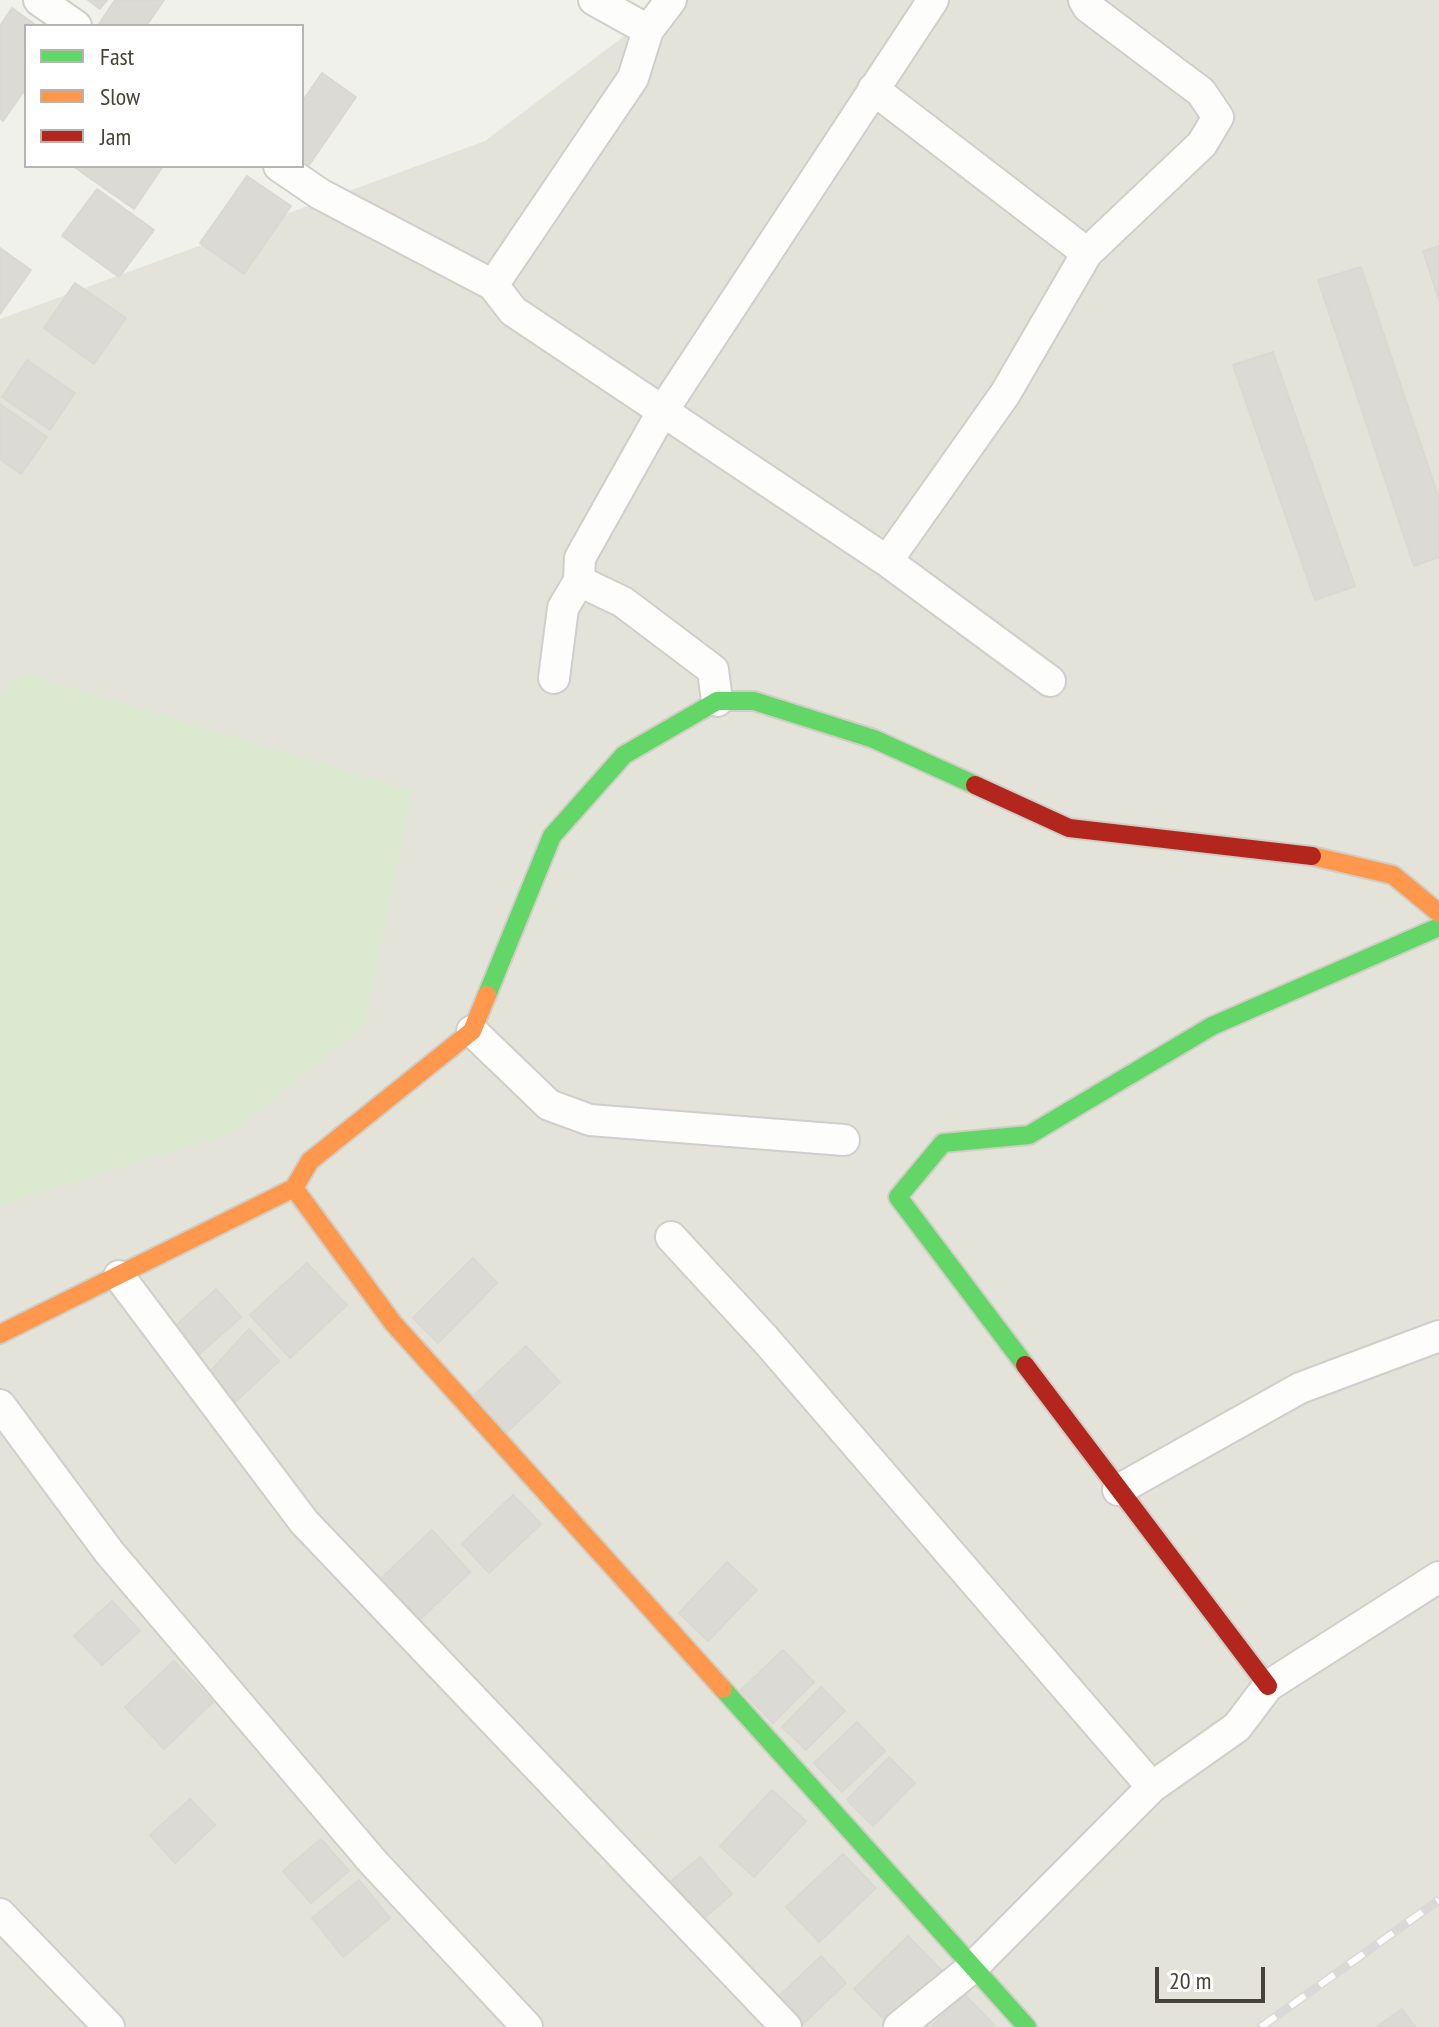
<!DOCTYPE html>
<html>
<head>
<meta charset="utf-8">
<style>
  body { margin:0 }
  #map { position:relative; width:1439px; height:2027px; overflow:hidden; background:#f1f1ec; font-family:"PT Sans Narrow",sans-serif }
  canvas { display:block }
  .legend { position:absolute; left:24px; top:24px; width:280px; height:144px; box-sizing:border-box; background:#fff; border:2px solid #b5b4b0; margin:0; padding:10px 14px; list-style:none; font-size:24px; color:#464339 }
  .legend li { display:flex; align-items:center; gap:16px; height:40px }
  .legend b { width:40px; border:2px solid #b5b4b0 }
  .scale { position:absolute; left:1155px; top:1967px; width:110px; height:36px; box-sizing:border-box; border:4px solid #464339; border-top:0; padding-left:10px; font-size:24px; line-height:28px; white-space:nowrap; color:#464339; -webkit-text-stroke:6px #fff; paint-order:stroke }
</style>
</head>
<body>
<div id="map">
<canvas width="1439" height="2027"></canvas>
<ul class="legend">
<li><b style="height:10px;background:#63d668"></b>Fast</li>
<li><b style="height:10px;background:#ff974d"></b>Slow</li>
<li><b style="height:10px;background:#b3261e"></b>Jam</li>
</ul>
<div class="scale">20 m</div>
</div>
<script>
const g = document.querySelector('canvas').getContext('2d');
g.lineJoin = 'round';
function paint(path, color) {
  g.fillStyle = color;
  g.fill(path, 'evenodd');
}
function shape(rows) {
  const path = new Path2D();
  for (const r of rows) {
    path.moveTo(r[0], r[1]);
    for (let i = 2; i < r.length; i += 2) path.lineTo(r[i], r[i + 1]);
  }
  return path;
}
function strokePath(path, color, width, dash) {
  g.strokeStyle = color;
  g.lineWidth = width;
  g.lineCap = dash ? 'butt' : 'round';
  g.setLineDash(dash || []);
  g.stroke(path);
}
paint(shape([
  [672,0,1439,0,1439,2027,0,2027,0,319,485,141]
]), '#e4e3da');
paint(shape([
  [24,673,412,791,364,1025,231,1133,0,1205,0,693]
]), '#dae9cf');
const building = shape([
  [88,0,107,0,100,9,88,0],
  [115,0,164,0,146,26,101,26,99,24,115,0],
  [12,8,37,26,26,26,26,88,3,121,0,118,0,26,12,8],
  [322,73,356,97,309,165,302,160,302,102,322,73],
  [73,166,163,166,134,209,73,166],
  [247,176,291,206,244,274,200,243,247,176],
  [97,189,154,230,119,277,62,236,97,189],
  [1439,246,1439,300,1423,251,1439,246],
  [0,248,31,270,0,314,0,248],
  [1361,267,1439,499,1439,557,1414,566,1318,280,1361,267],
  [75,283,126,318,94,364,44,328,75,283],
  [1273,352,1355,586,1315,600,1233,365,1273,352],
  [27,360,75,393,50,430,2,397,27,360],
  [0,404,47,437,21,474,0,459,0,404],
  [473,1258,497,1283,438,1343,413,1318,473,1258],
  [307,1263,347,1305,290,1358,250,1315,307,1263],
  [216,1289,241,1317,193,1360,168,1333,216,1289],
  [249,1329,279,1361,230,1407,208,1374,249,1329],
  [526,1346,560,1382,502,1437,468,1401,526,1346],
  [513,1495,541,1524,489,1573,462,1544,513,1495],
  [432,1530,470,1572,411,1628,372,1587,432,1530],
  [727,1562,757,1590,708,1641,679,1613,727,1562],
  [112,1601,140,1631,102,1665,74,1636,112,1601],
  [783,1650,814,1682,773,1723,741,1690,783,1650],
  [174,1661,213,1702,164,1749,125,1707,174,1661],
  [821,1687,845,1711,806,1750,782,1727,821,1687],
  [857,1722,885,1751,842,1792,814,1763,857,1722],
  [889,1757,915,1783,873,1826,847,1800,889,1757],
  [772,1790,806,1821,754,1877,720,1846,772,1790],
  [190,1799,215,1825,175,1863,150,1835,190,1799],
  [321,1839,349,1871,311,1903,283,1871,321,1839],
  [843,1854,876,1888,819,1942,786,1907,843,1854],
  [700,1857,732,1894,696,1925,663,1888,700,1857],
  [359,1880,390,1918,343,1957,312,1918,359,1880],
  [908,1936,942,1971,889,2024,854,1989,908,1936],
  [821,1956,846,1983,801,2026,775,2000,821,1956],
  [964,1994,996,2027,931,2027,964,1994],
  [1402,2009,1415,2027,1376,2027,1402,2009]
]);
paint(building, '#dbdad4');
strokePath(building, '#d9d8d2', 2);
const street = shape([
  [39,0,76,26],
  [594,0,648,30],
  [873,89,1087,253],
  [279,166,320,194,493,285,513,311,887,561,1050,681],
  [493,285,633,78,648,30,671,0],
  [887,561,1005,394,1087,253,1202,144,1218,117,1201,92,1088,7,1084,0],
  [579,581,623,602,713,670,717,701],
  [554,678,563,608,579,581,580,558,662,412,933,0],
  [472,1031,549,1105,590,1120,844,1140],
  [671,1237,766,1340,1152,1787],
  [119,1276,304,1522,786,2027],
  [0,1405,109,1552,373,1862,527,2027],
  [1118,1490,1300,1388,1439,1336],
  [0,1914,109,2027],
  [899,2027,973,1967,1152,1787,1237,1727,1268,1686,1439,1577]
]);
const fast = shape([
  [487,995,552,836,624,755,717,701,754,701,874,739,975,785],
  [1025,1365,898,1197,943,1143,1029,1135,1212,1026,1439,927],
  [723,1689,1027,2027]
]);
const slow = shape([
  [1312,856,1393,875,1439,913],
  [294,1188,393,1323,723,1689],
  [0,1334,294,1188,310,1161,472,1031,487,995]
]);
const jam = shape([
  [975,785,1069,828,1312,856],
  [1025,1365,1268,1686]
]);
strokePath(street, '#cfceca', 34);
strokePath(fast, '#cfcec4', 22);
strokePath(slow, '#cfcec4', 22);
strokePath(jam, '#cfcec4', 22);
strokePath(street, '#fdfdfc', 30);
strokePath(fast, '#63d668', 18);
strokePath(slow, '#ff974d', 18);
strokePath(jam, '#b3261e', 18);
const rail = shape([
  [1261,2027,1439,1900]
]);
strokePath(rail, '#d9d9d8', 9);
strokePath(rail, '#fff', 6, [18]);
</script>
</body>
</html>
